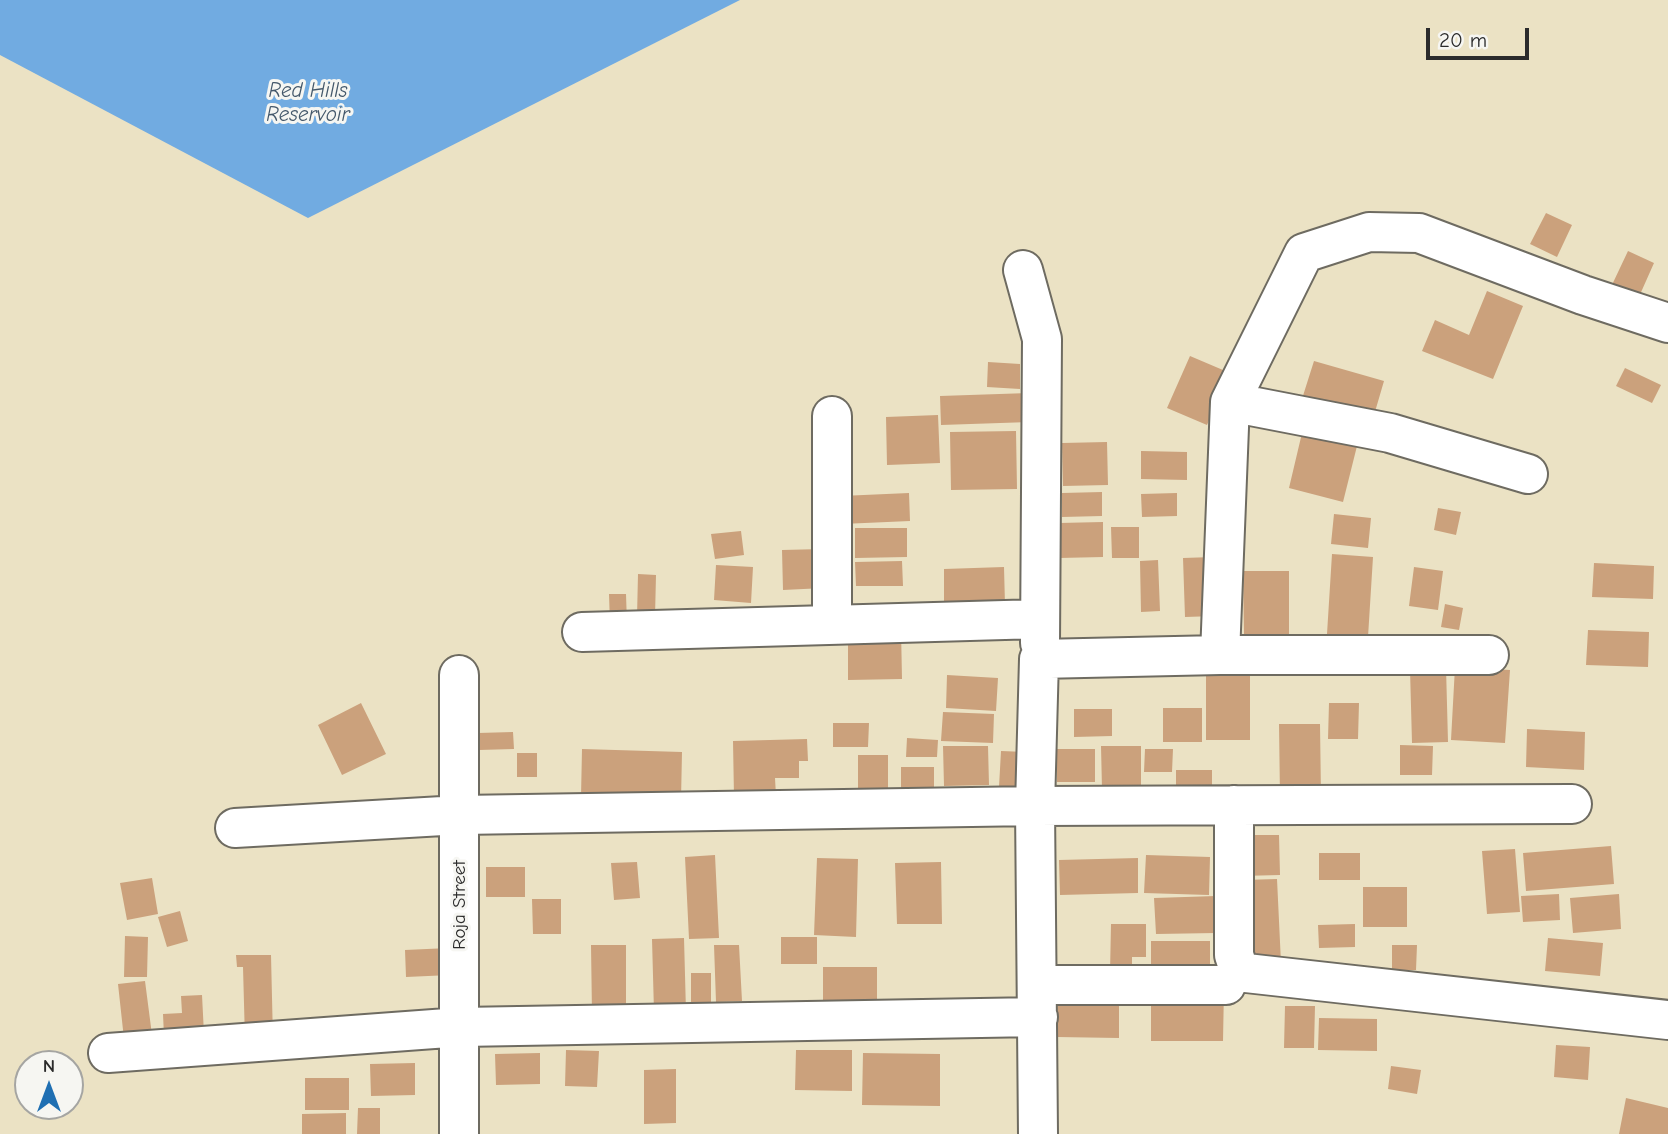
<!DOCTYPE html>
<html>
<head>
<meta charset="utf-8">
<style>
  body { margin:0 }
  #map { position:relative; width:1668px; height:1134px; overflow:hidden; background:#ebe2c4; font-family:"Comic Neue",sans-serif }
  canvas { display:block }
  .north { position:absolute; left:14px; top:1050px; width:70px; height:70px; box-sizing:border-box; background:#f6f6f2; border:2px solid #a5a5a2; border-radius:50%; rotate:0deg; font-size:19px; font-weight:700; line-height:28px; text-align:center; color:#2b2b2b }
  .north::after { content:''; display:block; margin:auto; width:24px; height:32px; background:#1f6fb2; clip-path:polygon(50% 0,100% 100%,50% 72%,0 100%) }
  .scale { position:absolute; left:1426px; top:28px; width:103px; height:32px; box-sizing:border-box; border:4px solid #2b2b2b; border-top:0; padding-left:9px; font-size:21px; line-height:24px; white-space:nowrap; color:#2b2b2b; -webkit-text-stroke:5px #f6f6f2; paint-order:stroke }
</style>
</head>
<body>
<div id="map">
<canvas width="1668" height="1134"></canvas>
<div class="north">N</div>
<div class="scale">20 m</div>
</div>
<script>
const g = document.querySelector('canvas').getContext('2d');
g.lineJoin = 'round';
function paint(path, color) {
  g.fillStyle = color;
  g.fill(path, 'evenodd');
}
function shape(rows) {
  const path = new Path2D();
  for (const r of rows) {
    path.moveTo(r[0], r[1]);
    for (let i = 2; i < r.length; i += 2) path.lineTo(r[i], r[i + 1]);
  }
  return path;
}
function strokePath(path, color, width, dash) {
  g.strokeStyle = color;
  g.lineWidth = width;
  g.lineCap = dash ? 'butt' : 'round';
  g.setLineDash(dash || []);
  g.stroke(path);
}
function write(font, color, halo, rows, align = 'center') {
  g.font = font + ' "Comic Neue",sans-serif';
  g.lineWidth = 6;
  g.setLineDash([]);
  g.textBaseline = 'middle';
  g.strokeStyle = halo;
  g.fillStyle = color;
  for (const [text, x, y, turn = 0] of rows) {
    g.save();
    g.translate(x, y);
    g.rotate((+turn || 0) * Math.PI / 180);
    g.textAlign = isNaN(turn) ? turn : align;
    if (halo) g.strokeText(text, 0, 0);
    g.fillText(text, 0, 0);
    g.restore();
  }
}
paint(shape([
  [0,0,740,0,308,218,0,55]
]), '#71abe1');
paint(shape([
  [1546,213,1572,225,1557,257,1530,244],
  [1628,251,1654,263,1638,299,1611,287],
  [1487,291,1523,306,1493,379,1422,351,1435,320,1469,335],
  [1190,356,1230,373,1207,425,1167,408],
  [1314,361,1384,381,1372,422,1301,402],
  [988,362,1020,364,1020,389,987,387],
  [1625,368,1661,385,1652,403,1616,386],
  [1029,393,1030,422,941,425,940,396],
  [938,415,940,463,887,465,886,417],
  [1016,431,1017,489,951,490,950,432],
  [1302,433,1357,446,1343,502,1289,488],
  [1107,442,1108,485,1063,486,1062,443],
  [1141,451,1187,452,1187,480,1141,479],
  [1102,492,1102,516,1062,517,1062,493],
  [909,493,910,521,842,524,841,496],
  [1177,493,1177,516,1142,517,1141,494],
  [1438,508,1461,512,1456,535,1434,530],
  [1334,514,1371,518,1368,548,1331,544],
  [1103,522,1103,557,1059,558,1059,523],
  [1111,527,1139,527,1139,558,1112,558],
  [855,528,907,528,907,557,855,558],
  [741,531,744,555,715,559,711,534],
  [823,549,824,588,783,590,782,550],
  [1332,554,1373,557,1368,637,1327,634],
  [1213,557,1215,616,1185,617,1183,558],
  [1158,560,1160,611,1141,612,1140,561],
  [902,561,903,586,856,586,855,562],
  [1594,563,1654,566,1653,599,1592,597],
  [716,565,753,567,751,603,714,600],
  [1004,567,1005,605,944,607,944,569],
  [1414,567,1443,571,1438,610,1409,606],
  [1243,571,1289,571,1289,634,1244,634],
  [638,574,656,575,655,617,637,617],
  [609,594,626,594,627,624,610,624],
  [1445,604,1463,608,1459,630,1441,627],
  [848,629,901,629,902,679,848,680],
  [1588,630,1649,632,1648,667,1586,665],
  [1206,665,1250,665,1250,740,1206,740],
  [1446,667,1448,742,1412,743,1410,669],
  [1455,667,1510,670,1505,743,1451,740],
  [947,675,998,678,996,711,946,708],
  [361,703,386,754,342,775,318,725],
  [1329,703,1359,703,1358,739,1328,739],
  [1163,708,1202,708,1202,742,1163,742],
  [1074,709,1112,709,1112,736,1074,737],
  [943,712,994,714,993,743,941,741],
  [833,723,869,723,868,747,833,747],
  [1279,724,1320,724,1321,797,1280,797],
  [1527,729,1585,732,1584,770,1526,767],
  [513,732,514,749,479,750,478,733],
  [907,738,938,740,937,757,906,757],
  [807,739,808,761,799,761,799,778,775,778,776,796,734,797,733,741],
  [1400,745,1433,746,1432,775,1400,775],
  [943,746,988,746,989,785,944,786],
  [1101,746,1141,746,1141,789,1102,789],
  [582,749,682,752,681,800,581,797],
  [1057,749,1095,749,1095,782,1057,782],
  [1145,749,1173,749,1172,772,1144,772],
  [1001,751,1026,752,1024,788,999,787],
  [517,753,537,753,537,777,517,777],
  [858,755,888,755,888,802,858,802],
  [901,767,934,767,934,800,901,800],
  [1176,770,1212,770,1212,801,1176,802],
  [1240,835,1279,835,1280,875,1241,876],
  [1611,846,1614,884,1526,891,1523,853],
  [1515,849,1520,912,1487,914,1482,851],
  [1319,853,1360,853,1360,880,1319,880],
  [715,855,719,938,689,939,685,857],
  [1146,855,1210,857,1209,895,1144,893],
  [817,858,858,859,856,937,814,935],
  [1138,858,1138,893,1060,895,1059,860],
  [637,862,640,898,614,900,611,863],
  [941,862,942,924,897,924,895,863],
  [486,867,525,867,525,897,486,897],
  [152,878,158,914,127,920,120,883],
  [1277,879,1281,963,1246,964,1243,880],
  [1363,887,1407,887,1407,927,1363,927],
  [1559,894,1560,920,1523,922,1521,896],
  [1619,894,1621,929,1573,933,1570,898],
  [1216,896,1216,933,1156,934,1154,898],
  [532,899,561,899,561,934,533,934],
  [180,911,188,941,167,947,158,917],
  [1111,924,1146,924,1146,957,1132,957,1132,974,1110,973],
  [1355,924,1355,947,1319,948,1318,925],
  [125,936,148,937,147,977,124,977],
  [781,937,817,937,817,964,781,964],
  [684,938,686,1012,654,1012,652,939],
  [1548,938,1603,943,1600,976,1545,971],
  [1151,941,1210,941,1210,982,1151,982],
  [591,945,626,945,626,1014,592,1014],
  [714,945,739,945,742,1001,716,1002],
  [1392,945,1417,945,1416,970,1392,970],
  [449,948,450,975,406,977,405,950],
  [236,955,271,955,273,1040,245,1040,243,967,237,967],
  [823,967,877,967,877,1001,823,1001],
  [691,973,711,973,711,1016,691,1016],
  [145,981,152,1035,124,1039,118,984],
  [1151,988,1224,988,1223,1041,1151,1041],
  [1058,993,1119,994,1119,1038,1057,1037],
  [202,995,204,1034,164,1036,163,1014,182,1013,181,996],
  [1285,1006,1315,1006,1314,1048,1284,1048],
  [1319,1018,1377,1019,1377,1051,1318,1050],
  [1556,1045,1590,1047,1588,1080,1554,1077],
  [566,1050,599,1051,597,1087,565,1086],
  [796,1050,852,1050,852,1091,795,1090],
  [540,1053,540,1084,496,1085,495,1054],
  [863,1053,940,1054,940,1106,862,1105],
  [415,1063,415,1095,371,1096,370,1064],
  [1391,1066,1421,1070,1417,1094,1388,1089],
  [676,1069,676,1123,644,1124,644,1070],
  [305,1078,349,1078,349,1110,305,1110],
  [1626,1098,1668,1108,1668,1134,1619,1134],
  [358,1108,380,1108,380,1134,357,1134],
  [346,1113,346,1134,302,1134,302,1114]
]), '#cba17c');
const minor = shape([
  [1023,270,1042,339,1040,643],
  [1230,402,1390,433,1528,474],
  [832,416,832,625],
  [582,632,1040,619],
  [1220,655,1230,402,1304,253,1369,232,1419,233,1583,295,1668,323],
  [459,675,459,1134],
  [1234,805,1234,955,1239,970,1246,973,1668,1020],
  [235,828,460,815,1035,806,1572,804],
  [1038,985,1226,985],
  [108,1053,461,1027,1038,1017],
  [1038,1134,1035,806,1039,659,1220,655,1489,655]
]);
strokePath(minor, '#6e6b61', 42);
strokePath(minor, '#fff', 38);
write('19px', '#2b2b2b', '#f6f6f2', [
  ["Roja Street",460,905,-90]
]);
write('italic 21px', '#44586b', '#f6f6f2', [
  ["Red Hills",308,91],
  ["Reservoir",308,115]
]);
</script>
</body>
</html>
